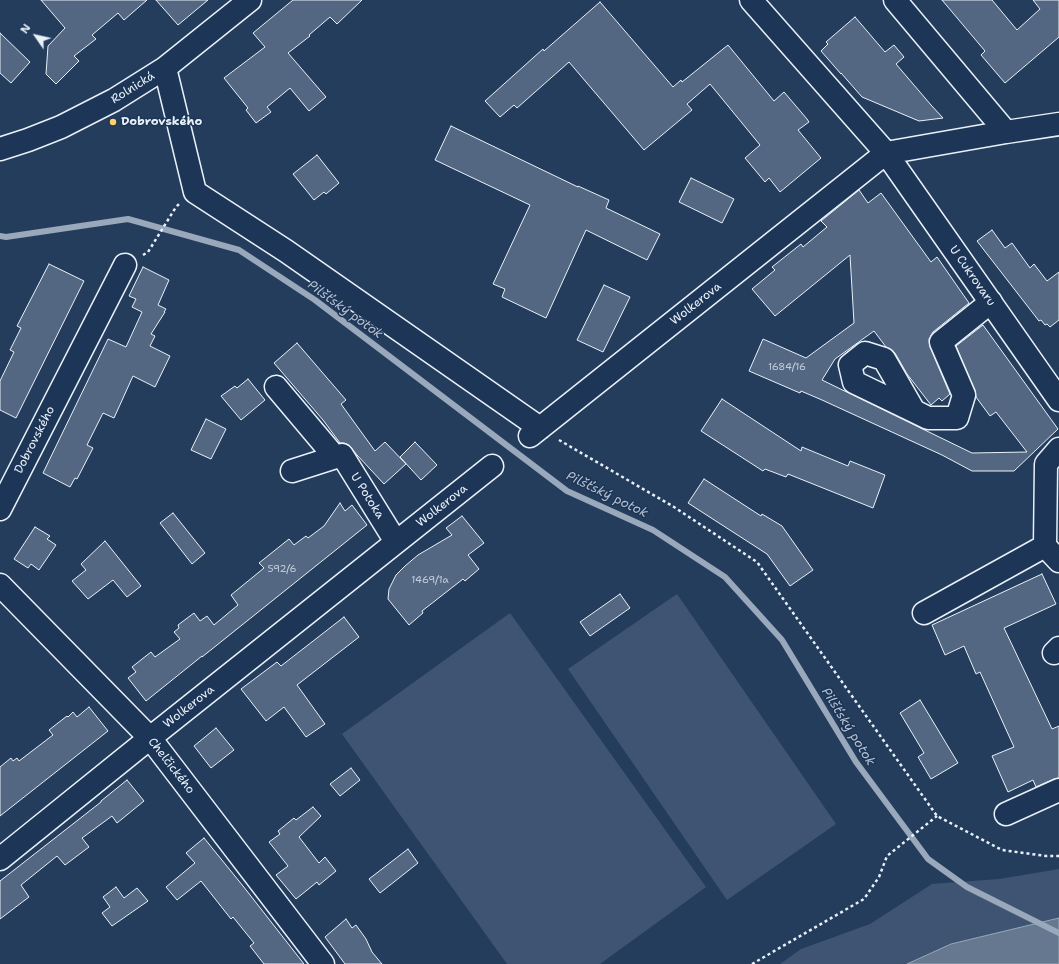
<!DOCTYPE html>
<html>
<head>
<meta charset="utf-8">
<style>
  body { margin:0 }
  #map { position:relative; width:1059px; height:964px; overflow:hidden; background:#253d5d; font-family:"Shantell Sans",sans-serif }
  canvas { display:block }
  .north { position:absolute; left:16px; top:16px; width:40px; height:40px; -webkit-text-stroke:3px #1d3557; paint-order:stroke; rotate:304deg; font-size:11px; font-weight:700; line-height:16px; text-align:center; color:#e8f1f8 }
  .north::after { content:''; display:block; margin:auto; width:14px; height:18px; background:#e8f1f8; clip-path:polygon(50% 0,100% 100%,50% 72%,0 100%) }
</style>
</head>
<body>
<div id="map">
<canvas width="1059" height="964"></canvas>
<div class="north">N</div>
</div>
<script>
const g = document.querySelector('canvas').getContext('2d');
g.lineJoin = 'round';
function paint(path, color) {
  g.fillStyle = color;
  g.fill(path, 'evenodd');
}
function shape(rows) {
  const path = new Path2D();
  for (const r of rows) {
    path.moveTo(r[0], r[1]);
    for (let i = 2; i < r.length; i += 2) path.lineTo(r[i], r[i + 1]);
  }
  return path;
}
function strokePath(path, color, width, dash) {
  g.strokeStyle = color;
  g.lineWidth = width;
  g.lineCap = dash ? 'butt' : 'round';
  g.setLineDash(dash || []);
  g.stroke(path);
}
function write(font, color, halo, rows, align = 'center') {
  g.font = font + ' "Shantell Sans",sans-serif';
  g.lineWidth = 3;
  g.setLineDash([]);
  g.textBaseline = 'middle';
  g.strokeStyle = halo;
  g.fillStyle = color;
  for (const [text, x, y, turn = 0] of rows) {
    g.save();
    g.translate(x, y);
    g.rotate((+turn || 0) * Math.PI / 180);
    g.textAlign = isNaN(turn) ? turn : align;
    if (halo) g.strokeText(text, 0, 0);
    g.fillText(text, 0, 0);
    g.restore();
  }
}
paint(shape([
  [677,594,836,824,727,900,568,669],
  [510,613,706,887,600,964,507,964,342,734],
  [1059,869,1059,918,951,944,907,964,780,964,801,949,870,924,932,884,999,879]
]), '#3e5472');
const water = shape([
  [1059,918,1059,964,907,964,951,944,1059,918]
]);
paint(water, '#657890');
strokePath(water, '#99a8ba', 1);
strokePath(shape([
  [0,236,6,237,128,219,239,250,315,300,567,491,653,530,725,577,782,640,856,762,928,859,967,887,1059,933]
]), '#99a8ba', 6);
const building = shape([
  [41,0,147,0,124,20,118,13,92,35,96,39,74,56,79,61,56,84,46,74,48,46,65,28,41,0],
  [156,0,208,0,178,25,156,0],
  [293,0,362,0,337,24,330,17,309,35,310,36,288,53,326,97,309,111,290,88,267,107,271,112,256,123,246,110,248,108,224,78,265,47,253,33,293,0],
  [942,0,992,0,1017,30,1040,9,1033,0,1059,0,1059,37,1005,83,981,55,985,51,942,0],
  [600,2,673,87,681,80,682,82,728,45,774,101,784,92,807,119,809,122,798,130,821,158,780,192,769,178,765,182,745,158,760,145,710,84,687,104,692,110,644,150,569,62,517,108,514,105,500,117,485,101,543,49,544,51,600,2],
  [855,17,885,52,894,45,904,57,896,64,931,105,943,118,919,121,862,97,841,73,841,74,821,51,828,44,826,42,855,17],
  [0,33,30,62,11,83,0,73,0,33],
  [451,126,578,187,578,186,609,200,606,208,660,234,647,260,586,230,546,318,502,297,505,289,493,284,530,205,435,160,451,126],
  [317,155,339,183,326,194,324,192,314,200,293,174,317,155],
  [691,178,734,199,722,223,679,202,691,178],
  [859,190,868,203,881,193,931,262,937,257,969,303,933,332,929,339,930,347,950,394,942,401,939,398,931,405,907,374,895,353,886,347,874,331,835,359,822,380,972,453,1027,452,996,412,990,416,976,397,975,390,956,346,983,325,1058,429,1014,471,972,471,942,455,822,400,801,391,800,393,749,371,763,339,806,358,854,323,850,255,775,316,752,289,775,270,772,267,801,244,803,247,827,227,821,221,859,190],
  [992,230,1005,248,1012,243,1030,268,1034,264,1047,281,1059,272,1059,320,1050,327,1047,324,1045,325,1041,320,1039,321,977,241,992,230],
  [49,264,84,281,16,418,0,410,0,381,14,352,10,350,21,328,17,326,49,264],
  [143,267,169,280,158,305,166,309,164,312,165,312,151,334,155,336,150,346,170,356,155,387,133,376,114,418,103,413,87,445,93,448,77,479,75,478,70,487,43,473,108,339,126,347,142,312,132,307,136,299,129,296,143,267],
  [604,285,630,297,603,352,577,340,604,285],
  [297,343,346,400,341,404,375,451,385,442,406,464,384,484,357,455,349,445,344,443,340,443,323,420,274,363,297,343],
  [248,379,265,400,241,420,221,396,235,386,237,388,248,379],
  [722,399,801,451,802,447,848,466,850,461,885,475,873,508,788,474,786,477,765,469,763,471,701,431,722,399],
  [206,419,226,429,211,459,191,450,206,419],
  [415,442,437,465,421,480,400,457,415,442],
  [704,479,761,516,762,514,782,526,813,570,790,586,767,554,688,503,704,479],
  [340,503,345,511,352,505,367,525,202,657,202,656,146,701,128,678,136,672,132,667,151,652,155,657,180,639,174,632,179,628,178,625,194,613,200,621,207,616,214,625,238,605,231,595,264,568,259,563,289,539,294,545,306,536,308,538,324,526,340,503],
  [173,513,205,553,192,564,160,523,173,513],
  [462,516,484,543,468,555,479,569,465,581,463,579,422,611,423,613,409,625,388,599,389,589,396,575,405,566,418,555,452,535,446,528,462,516],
  [35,527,50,536,47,539,56,545,39,570,31,564,28,568,14,559,35,527],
  [105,541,141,586,127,597,113,580,88,599,72,581,86,570,81,564,105,541],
  [1042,574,1056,604,1004,628,1052,729,1059,726,1059,778,1054,779,1036,787,1033,780,1008,792,992,756,1014,747,980,672,976,674,964,646,945,655,932,625,1042,574],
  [620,594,630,608,590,636,580,622,620,594],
  [344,617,359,637,297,685,325,724,306,737,284,707,266,721,241,689,277,662,281,666,344,617],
  [920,700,958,763,931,779,918,757,924,753,900,713,920,700],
  [89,707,108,731,0,816,0,767,11,758,13,761,17,758,19,761,53,735,49,730,67,716,68,717,73,712,77,717,89,707],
  [216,728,234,750,211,768,194,746,216,728],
  [351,768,360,780,340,796,330,784,351,768],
  [127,780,144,801,117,823,112,816,82,838,89,847,65,865,57,856,21,885,29,897,0,919,0,881,101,802,101,801,127,780],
  [313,807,321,816,299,837,319,863,325,857,336,871,319,885,317,882,296,899,276,875,288,866,269,842,280,834,278,831,294,818,296,820,313,807],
  [204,838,243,886,304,964,264,964,250,946,254,943,233,917,231,919,201,881,177,900,166,887,195,863,186,853,204,838],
  [408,849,418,863,380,893,369,879,408,849],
  [116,887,124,898,137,888,148,901,112,926,102,913,110,907,103,897,116,887],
  [346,919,352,928,356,925,366,939,372,952,382,964,345,964,325,937,346,919]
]);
paint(building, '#536782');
strokePath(building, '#e8f1f8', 1);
const minor = shape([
  [751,0,886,153,1059,400],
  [895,0,1006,132],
  [165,68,195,192,286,251,540,428],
  [0,149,28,140,61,127,114,100,165,68,250,0],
  [276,387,335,457],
  [914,411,884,359,865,353,850,365,854,382,914,411,928,418,957,418,964,395,941,342,991,302],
  [530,436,886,153,1006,132,1059,124],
  [1059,449,1046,464,1045,546,1059,561],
  [292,471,342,455,396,542],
  [0,509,125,265],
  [0,585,150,738,323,964],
  [924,613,1045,546],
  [1054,653,1059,648],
  [1006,814,1059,790],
  [0,859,150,738,492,466]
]);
strokePath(minor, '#e8f1f8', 25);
strokePath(shape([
  [143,255,148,252,176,207,179,204],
  [559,440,674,507,757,562,937,816,1002,850,1046,856,1059,856],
  [752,964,864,899,879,877,887,856,937,816]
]), '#e8f1f8', 2.5, [3, 3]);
strokePath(minor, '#1d3557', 22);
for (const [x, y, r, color] of [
  [113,122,4,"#ffd166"]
]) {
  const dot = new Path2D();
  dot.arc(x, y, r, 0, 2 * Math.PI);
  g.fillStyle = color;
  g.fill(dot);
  strokePath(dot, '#1d3557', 1.5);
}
write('10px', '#c3ceda', null, [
  ["1684/16",787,367],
  ["592/6",282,569],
  ["1469/1a",430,580]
]);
write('12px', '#e8f1f8', '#1d3557', [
  ["Rolnická",133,88,-32],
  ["U Cukrovaru",972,276,55],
  ["Wolkerova",696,304,-38],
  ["Dobrovského",35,440,-63],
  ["U Potoka",367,496,58],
  ["Wolkerova",442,506,-38],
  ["Wolkerova",189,707,-38],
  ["Chelčického",171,766,52]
]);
write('bold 12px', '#e8f1f8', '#1d3557', [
  ["Dobrovského",121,122]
], 'left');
write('italic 13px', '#b4c1ce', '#1d3557', [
  ["Pilšťský potok",345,310,36],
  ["Pilšťský potok",607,495,26],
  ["Pilšťský potok",848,727,58]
]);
</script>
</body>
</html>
